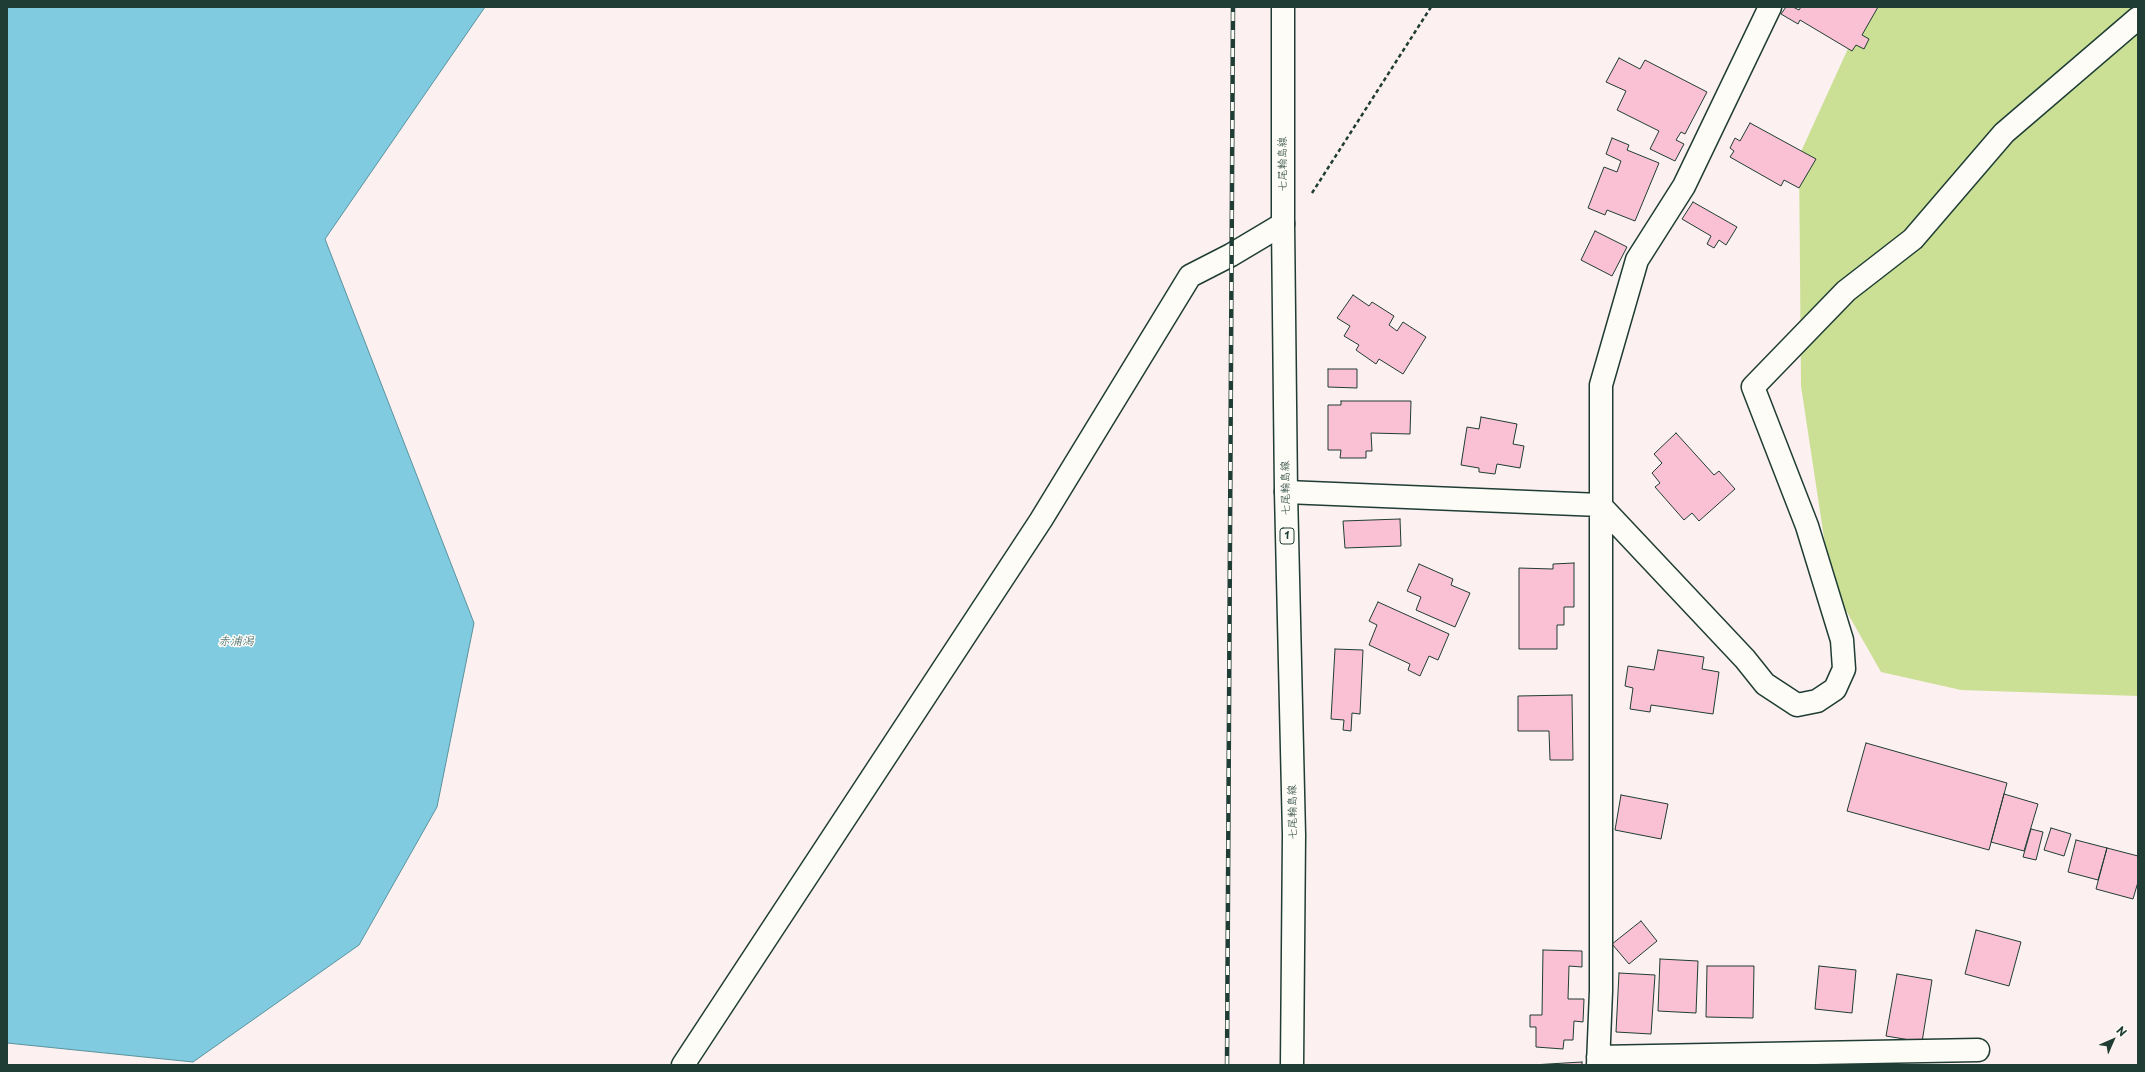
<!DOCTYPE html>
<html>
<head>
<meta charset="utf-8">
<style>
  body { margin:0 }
  #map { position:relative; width:2145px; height:1072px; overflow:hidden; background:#fcf0f0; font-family:"Playpen Sans",sans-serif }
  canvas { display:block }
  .frame { position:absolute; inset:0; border:8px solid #1f3d34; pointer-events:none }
  .north { position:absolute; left:2093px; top:1020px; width:40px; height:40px; -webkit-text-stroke:3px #fdfcf7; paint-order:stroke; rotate:45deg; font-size:11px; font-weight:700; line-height:16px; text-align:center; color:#1f3d34 }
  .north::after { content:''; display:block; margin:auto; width:14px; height:18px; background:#1f3d34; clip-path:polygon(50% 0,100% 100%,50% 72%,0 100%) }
</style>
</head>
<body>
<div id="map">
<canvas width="2145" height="1072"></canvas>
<div class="frame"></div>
<div class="north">N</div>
</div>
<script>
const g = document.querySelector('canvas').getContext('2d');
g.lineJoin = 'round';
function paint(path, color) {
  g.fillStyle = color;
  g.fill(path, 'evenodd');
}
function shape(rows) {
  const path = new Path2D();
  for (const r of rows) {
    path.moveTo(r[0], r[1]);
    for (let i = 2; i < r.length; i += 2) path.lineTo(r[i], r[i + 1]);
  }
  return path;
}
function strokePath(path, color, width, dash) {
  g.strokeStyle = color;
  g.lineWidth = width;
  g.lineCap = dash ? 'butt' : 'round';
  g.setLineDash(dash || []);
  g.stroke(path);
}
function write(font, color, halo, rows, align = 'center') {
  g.font = font + ' "Playpen Sans","Klee One",sans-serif';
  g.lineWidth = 3;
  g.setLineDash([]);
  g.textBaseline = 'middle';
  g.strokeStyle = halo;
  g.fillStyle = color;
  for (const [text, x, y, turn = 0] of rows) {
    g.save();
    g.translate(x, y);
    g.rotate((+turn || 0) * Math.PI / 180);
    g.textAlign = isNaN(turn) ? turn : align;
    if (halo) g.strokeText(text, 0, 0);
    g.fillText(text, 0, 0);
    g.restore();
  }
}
paint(shape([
  [1867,7,2138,7,2138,696,1961,690,1881,672,1831,584,1801,386,1799,156]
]), '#cbe095');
const water = shape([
  [7,7,485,7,325,239,474,623,437,807,359,945,193,1062,7,1043,7,7]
]);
paint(water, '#81cbe1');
strokePath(water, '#5a929c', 1);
const building = shape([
  [1786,7,1793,7,1799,10,1801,7,1878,7,1862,35,1869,39,1864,49,1856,45,1852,51,1800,20,1798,24,1781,14,1786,7],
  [1619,58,1640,69,1645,60,1707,92,1685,134,1681,132,1676,140,1684,144,1675,161,1650,149,1659,131,1617,110,1626,91,1606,82,1619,58],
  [1750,123,1816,159,1799,188,1784,180,1781,186,1730,157,1734,151,1730,148,1735,138,1740,141,1750,123],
  [1612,138,1629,145,1627,150,1659,163,1635,221,1607,210,1605,215,1588,208,1604,167,1617,172,1621,161,1606,154,1612,138],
  [1693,202,1737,227,1726,245,1719,240,1714,248,1707,244,1711,236,1682,219,1693,202],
  [1595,231,1627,247,1612,276,1581,260,1595,231],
  [1353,295,1369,306,1372,302,1394,316,1389,325,1397,331,1403,322,1426,337,1403,374,1379,359,1376,364,1356,350,1359,345,1344,336,1350,326,1337,318,1353,295],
  [1328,369,1357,369,1357,388,1328,387,1328,369],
  [1341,401,1411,401,1410,434,1371,433,1372,451,1366,451,1366,458,1340,458,1341,450,1328,450,1328,405,1341,405,1341,401],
  [1481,417,1517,424,1513,444,1524,446,1520,468,1497,464,1495,474,1479,472,1479,468,1461,465,1467,427,1479,429,1481,417],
  [1676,433,1714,475,1719,471,1735,489,1699,521,1692,513,1684,520,1655,487,1660,483,1652,473,1662,463,1654,454,1676,433],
  [1400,519,1401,546,1345,548,1343,521,1400,519],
  [1574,563,1574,607,1564,607,1564,625,1557,625,1557,649,1519,649,1519,568,1553,569,1553,564,1574,563],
  [1419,564,1453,579,1451,585,1470,593,1455,627,1416,610,1421,597,1407,591,1419,564],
  [1378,602,1449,634,1438,660,1429,656,1420,676,1408,670,1410,664,1369,645,1377,625,1369,621,1378,602],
  [1335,649,1363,650,1360,714,1352,713,1351,731,1343,730,1344,720,1331,719,1335,649],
  [1658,650,1704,657,1702,669,1719,672,1713,714,1651,705,1650,712,1630,709,1633,688,1625,686,1628,666,1654,670,1658,650],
  [1572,695,1573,760,1550,760,1549,731,1518,731,1518,696,1572,695],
  [1866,743,2007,783,1989,850,1847,811,1866,743],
  [2004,794,2038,804,2024,851,1991,842,2004,794],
  [1621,795,1668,804,1661,839,1615,830,1621,795],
  [2051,828,2071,834,2064,856,2044,850,2051,828],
  [2031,829,2043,832,2036,860,2023,857,2031,829],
  [2076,840,2107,848,2098,880,2068,872,2076,840],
  [2107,848,2138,856,2138,882,2133,899,2096,889,2107,848],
  [1641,921,1657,941,1629,964,1612,944,1641,921],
  [1976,930,2021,942,2009,986,1965,974,1976,930],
  [1543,950,1582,951,1582,967,1569,966,1568,999,1584,999,1583,1022,1574,1021,1573,1040,1564,1040,1563,1049,1536,1047,1536,1027,1530,1027,1530,1015,1542,1015,1543,950],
  [1660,959,1698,961,1696,1013,1658,1011,1660,959],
  [1707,966,1754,966,1753,1018,1706,1017,1707,966],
  [1819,966,1856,970,1852,1013,1815,1009,1819,966],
  [1619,973,1655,975,1651,1034,1616,1032,1619,973],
  [1897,974,1932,980,1922,1042,1886,1036,1897,974],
  [1582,1062,1582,1065,1532,1065,1582,1062]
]);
paint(building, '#fac0d3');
strokePath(building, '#1f3d34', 1);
const minor = shape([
  [1286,492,1600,505,1745,659,1765,684,1797,705,1817,701,1835,689,1844,669,1842,640,1807,526,1753,387,1846,291,1913,239,2004,133,2138,18],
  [1598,1057,1978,1050],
  [683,1065,1041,520,1190,276,1231,255,1283,224],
  [1598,1065,1601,991,1601,385,1637,260,1684,186,1770,7]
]);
const major = shape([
  [1283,7,1283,224,1286,492,1294,835,1292,1065]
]);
strokePath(minor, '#1f3d34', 25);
strokePath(major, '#1f3d34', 25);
strokePath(shape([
  [1312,193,1431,7]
]), '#1f3d34', 2.5, [4, 3]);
strokePath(minor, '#fdfcf7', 22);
strokePath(major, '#fdfcf7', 22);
const rail = shape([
  [1227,1065,1233,7]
]);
strokePath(rail, '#1f3d34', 4.5);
strokePath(rail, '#fdfcf7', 3, [9]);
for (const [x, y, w] of [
  [1287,536,14]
]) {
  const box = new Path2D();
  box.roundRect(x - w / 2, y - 8, w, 16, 3);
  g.fillStyle = '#fdfcf7';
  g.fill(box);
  strokePath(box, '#1f3d34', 1);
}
write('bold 10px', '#1f3d34', null, [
  ["1",1287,536]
]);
write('11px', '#1f3d34', '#fdfcf7', [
  ["七尾輪島線",1283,164,-90],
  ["七尾輪島線",1286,488,-91],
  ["七尾輪島線",1293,812,-91]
]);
write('italic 12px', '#38605f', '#fdfcf7', [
  ["赤浦潟",236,642]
]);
</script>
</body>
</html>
